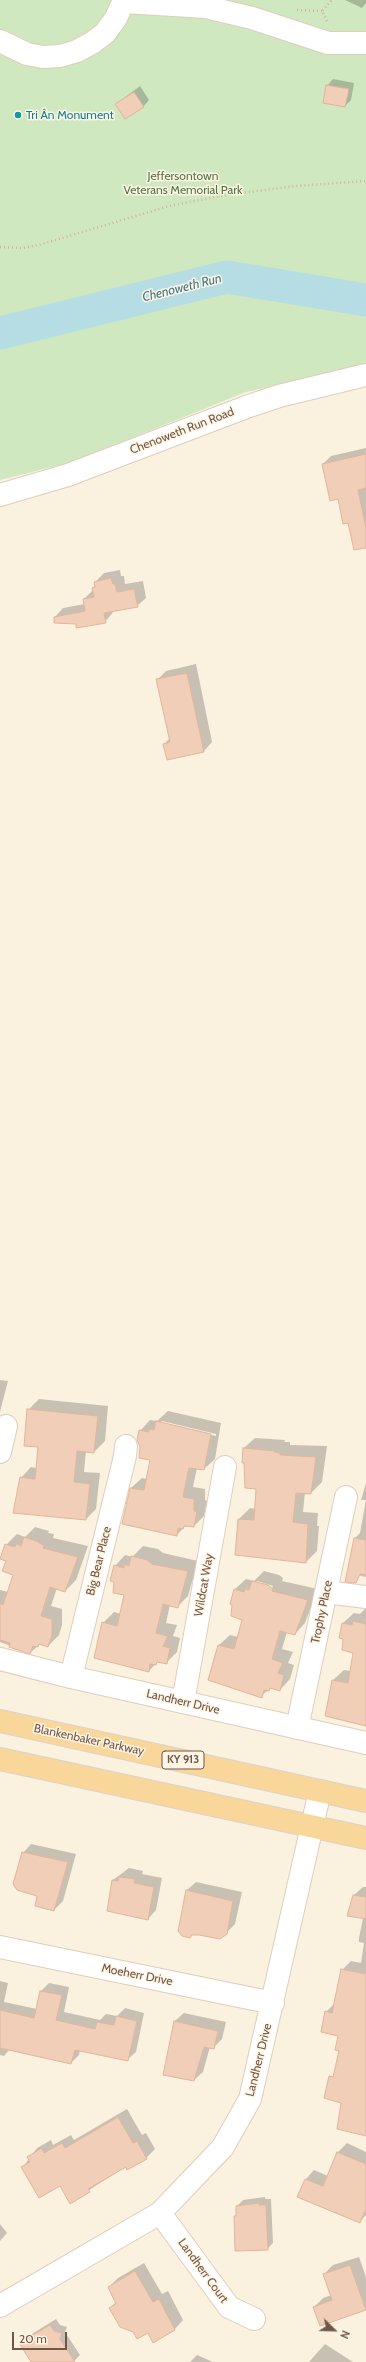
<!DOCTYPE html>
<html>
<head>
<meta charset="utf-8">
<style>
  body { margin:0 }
  #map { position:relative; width:366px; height:2362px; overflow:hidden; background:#fbf1df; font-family:Cabin,sans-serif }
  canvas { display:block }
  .north { position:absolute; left:314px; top:2310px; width:40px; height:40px; -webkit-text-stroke:3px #fff5e5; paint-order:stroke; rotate:113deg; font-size:11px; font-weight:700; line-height:16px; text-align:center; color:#715748 }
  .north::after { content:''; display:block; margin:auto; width:14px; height:18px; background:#715748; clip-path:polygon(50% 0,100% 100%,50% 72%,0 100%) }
  .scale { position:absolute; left:12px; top:2332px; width:55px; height:18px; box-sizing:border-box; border:2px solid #715748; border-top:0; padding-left:5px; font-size:12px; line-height:14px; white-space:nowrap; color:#715748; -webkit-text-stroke:3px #fff5e5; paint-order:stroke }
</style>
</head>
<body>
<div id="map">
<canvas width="366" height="2362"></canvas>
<div class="north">N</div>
<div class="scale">20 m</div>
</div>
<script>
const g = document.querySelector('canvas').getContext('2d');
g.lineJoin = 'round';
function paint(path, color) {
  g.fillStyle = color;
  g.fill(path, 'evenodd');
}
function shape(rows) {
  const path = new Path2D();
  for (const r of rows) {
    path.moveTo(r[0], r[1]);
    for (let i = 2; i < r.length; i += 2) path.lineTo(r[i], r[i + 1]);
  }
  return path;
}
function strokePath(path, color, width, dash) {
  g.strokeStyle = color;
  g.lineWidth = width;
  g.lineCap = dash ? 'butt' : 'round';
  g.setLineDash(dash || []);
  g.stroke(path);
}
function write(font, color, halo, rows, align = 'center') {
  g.font = font + ' Cabin,sans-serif';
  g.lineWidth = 3;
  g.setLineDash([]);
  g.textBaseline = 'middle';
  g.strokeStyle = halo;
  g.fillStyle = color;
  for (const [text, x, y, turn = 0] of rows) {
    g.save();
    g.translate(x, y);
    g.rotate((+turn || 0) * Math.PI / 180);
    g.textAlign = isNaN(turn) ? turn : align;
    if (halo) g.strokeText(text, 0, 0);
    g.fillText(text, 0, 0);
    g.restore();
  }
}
paint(shape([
  [0,0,366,0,366,366,246,392,72,462,0,480]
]), '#cfe8bf');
paint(shape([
  [345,0,366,0,366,3,362,8],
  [333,79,354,83,351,100,345,106,327,86],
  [140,86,149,100,143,107,116,104],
  [366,448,366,547,349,522,323,464,331,456],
  [120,570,121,576,124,576,125,584,143,581,146,598,137,606,114,611,105,622,76,623,55,617,63,608,85,604,84,599,93,590,95,582,104,573],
  [196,664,212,742,204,751,164,744,170,738,157,680,166,671],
  [0,1380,8,1381,0,1412],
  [39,1399,108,1406,105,1441,94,1452,86,1451,84,1472,100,1473,96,1509,86,1519,21,1478,31,1467,37,1468,39,1446,28,1410],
  [168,1411,221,1423,215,1459,204,1469,197,1468,193,1487,205,1489,205,1500,207,1501,204,1516,194,1526,186,1525,177,1535,131,1488,142,1478,147,1479,151,1459,141,1447,140,1431,150,1420,157,1421],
  [162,1421,216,1434,216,1436,160,1423],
  [255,1438,285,1440,284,1442,290,1442,290,1445,327,1446,322,1482,311,1493,305,1492,303,1512,318,1513,317,1526,319,1526,317,1551,306,1562,236,1554,239,1519,250,1508,256,1509,257,1488,244,1448],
  [366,1483,366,1577,348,1573,355,1538,360,1533,366,1500,361,1500],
  [35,1527,49,1531,48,1533,54,1534,53,1538,88,1546,76,1580,65,1591,57,1588,51,1606,62,1609,62,1625,59,1635,48,1646,40,1644,30,1653,0,1642,0,1590,8,1592,14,1574,7,1561,6,1545,17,1534,25,1537],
  [143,1546,158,1549,163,1553,198,1561,188,1596,178,1606,170,1605,166,1623,177,1625,173,1636,180,1638,177,1652,166,1663,158,1661,149,1671,103,1623,114,1612,121,1614,125,1594,115,1566,125,1555,132,1557],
  [264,1571,279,1575,283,1578,282,1581,318,1589,305,1623,295,1634,287,1632,282,1649,293,1652,288,1663,294,1665,290,1679,280,1690,272,1687,261,1696,209,1680,219,1645,230,1635,238,1637,244,1619,235,1589,246,1579,254,1581],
  [257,1581,273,1586,272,1588,255,1583],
  [366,1608,366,1724,333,1680,344,1670,351,1671,354,1652,343,1623,354,1613,360,1614],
  [31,1844,76,1854,63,1901,54,1910,39,1895,23,1853],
  [129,1868,143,1871,142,1874,162,1878,156,1910,148,1919,113,1880],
  [196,1882,242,1892,235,1924,226,1933,187,1890],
  [363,1887,366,1887,366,2056,339,2035,326,2012,335,2003,342,1970,351,1961,361,1963,364,1943,359,1942,359,1938,363,1918,354,1895],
  [0,1981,8,1983,4,2002,37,2009,41,1991,49,1983,69,1987,64,2012,100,2020,106,2014,117,2016,125,2008,144,2013,136,2052,127,2060,80,2050,79,2055,71,2063,10,2049,4,2056,0,2055],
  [184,2013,226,2022,222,2039,213,2048,210,2047,203,2072,194,2080,175,2021],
  [127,2109,142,2135,146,2133,155,2149,146,2158,128,2169,126,2166,71,2202,60,2184,23,2167,37,2148,51,2140,53,2145,71,2135,74,2140],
  [347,2143,366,2152,366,2215,359,2222,298,2197,306,2179,314,2170,328,2176,338,2152],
  [265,2197,265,2199,271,2199,273,2243,267,2249,235,2216,237,2214,237,2206,243,2200],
  [0,2224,7,2233,0,2241],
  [359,2257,366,2277,366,2308,314,2307,323,2298,332,2295,324,2274,333,2265],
  [144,2263,162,2294,168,2291,183,2320,175,2329,153,2341,148,2332,134,2331,110,2308,116,2302,109,2287,118,2278],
  [56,2319,60,2325,67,2327,65,2332,80,2355,73,2362,37,2362,20,2343,27,2337],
  [325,2344,353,2362,309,2362],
  [197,2355,213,2362,190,2362]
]), '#0003');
strokePath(shape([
  [0,333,227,277,366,300]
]), '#b5dde3', 33);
const building = shape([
  [326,85,349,89,345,107,323,103,326,85],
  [134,92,144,107,125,119,115,104,134,92],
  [366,454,366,488,358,490,366,528,366,548,354,550,348,523,343,524,338,499,330,501,322,464,366,454],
  [111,578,113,584,115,584,117,592,134,589,138,607,104,613,106,623,76,628,76,624,54,623,54,617,85,611,83,599,94,597,92,588,95,587,94,582,111,578],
  [187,673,204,752,167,760,163,744,170,742,156,679,187,673],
  [27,1409,98,1416,94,1453,77,1451,74,1482,90,1484,86,1520,13,1513,20,1477,35,1479,38,1447,24,1446,27,1409],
  [156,1421,211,1434,204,1470,189,1468,183,1497,194,1499,194,1511,197,1512,194,1527,184,1526,183,1529,178,1528,177,1536,122,1524,130,1488,144,1490,150,1460,139,1458,140,1447,137,1440,139,1430,149,1432,149,1429,154,1430,156,1421],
  [243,1448,275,1451,274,1452,280,1453,280,1455,316,1457,311,1494,296,1493,293,1522,308,1524,306,1563,235,1555,238,1519,254,1520,256,1489,245,1488,244,1463,242,1463,243,1448],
  [24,1537,39,1542,39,1543,44,1545,43,1548,78,1557,65,1592,50,1587,41,1616,52,1619,52,1636,48,1647,39,1644,38,1647,33,1646,30,1654,9,1647,10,1643,0,1640,0,1603,3,1605,13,1575,2,1571,6,1561,0,1559,5,1544,15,1547,16,1544,21,1546,24,1537],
  [354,1538,366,1540,366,1575,360,1574,356,1583,345,1582,354,1538],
  [131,1556,147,1560,152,1564,188,1571,178,1608,163,1604,156,1633,168,1636,163,1646,170,1648,167,1664,157,1662,156,1665,150,1664,149,1672,94,1658,102,1622,117,1626,124,1595,113,1593,114,1582,110,1581,114,1565,124,1568,124,1564,129,1566,131,1556],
  [252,1581,268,1585,273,1589,272,1591,308,1600,295,1635,280,1631,272,1659,283,1663,278,1673,284,1675,280,1691,270,1688,269,1691,264,1690,262,1698,208,1680,218,1645,234,1649,242,1620,231,1616,232,1605,230,1604,234,1589,244,1592,245,1589,249,1590,252,1581],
  [353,1621,366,1624,366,1726,325,1716,332,1680,348,1683,353,1653,342,1650,343,1639,339,1638,342,1623,352,1625,353,1621],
  [22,1852,68,1862,54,1911,35,1906,37,1896,17,1890,13,1884,22,1852],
  [119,1877,135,1879,134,1883,154,1887,148,1920,107,1911,112,1880,118,1881,119,1877],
  [186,1890,233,1901,227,1934,220,1939,199,1935,192,1935,190,1938,182,1936,178,1931,186,1890],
  [353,1895,366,1897,366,1919,347,1916,353,1895],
  [341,1969,366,1974,366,2136,337,2129,341,2103,324,2098,329,2076,333,2077,339,2051,335,2050,338,2036,321,2032,325,2011,332,2013,341,1969],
  [40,1991,62,1995,56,2020,95,2029,97,2022,114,2025,116,2016,137,2021,128,2061,75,2050,71,2064,0,2048,0,2010,34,2018,40,1991],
  [174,2021,218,2031,214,2049,204,2047,194,2081,163,2075,174,2021],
  [118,2117,133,2143,137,2141,147,2159,127,2170,126,2167,88,2189,90,2192,70,2204,60,2186,39,2198,21,2167,30,2162,27,2157,42,2148,44,2153,62,2143,65,2148,118,2117],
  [337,2152,366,2164,366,2209,360,2223,297,2197,305,2179,323,2186,337,2152],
  [260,2203,259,2205,266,2205,268,2250,235,2251,234,2216,236,2216,236,2206,260,2203],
  [350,2265,366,2310,320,2326,313,2307,332,2300,323,2274,350,2265],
  [135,2271,153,2302,159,2299,175,2330,153,2343,148,2333,137,2339,133,2332,120,2327,109,2308,116,2304,108,2287,135,2271],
  [50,2325,54,2331,62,2333,60,2339,75,2362,31,2362,19,2343,50,2325]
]);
paint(building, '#f0ceb8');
strokePath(building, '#e2b599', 1);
const minor = shape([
  [124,2,206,7,252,18,328,43,366,43],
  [0,41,27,54,43,57,60,56,77,51,92,43,105,33,116,18,124,0],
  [0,495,68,475,249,406,279,396,366,375],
  [0,1452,6,1426],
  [326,1592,366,1597],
  [0,1659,71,1677,366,1743],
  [71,1677,125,1456,126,1446],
  [183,1702,225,1467],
  [297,1728,346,1497],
  [0,1947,273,2003],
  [160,2213,229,2307,254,2319],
  [0,2306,160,2213,223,2147,250,2099,320,1791]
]);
const major = shape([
  [0,1721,366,1801],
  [0,1759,366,1838]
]);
strokePath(minor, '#dfcdbc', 24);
strokePath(major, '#dad3cf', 24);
strokePath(shape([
  [297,10,322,11],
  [327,21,322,11,332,0],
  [0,247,22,248,39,245,169,206,226,195,296,186,366,181]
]), '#d4b29c', 2.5, [1, 3]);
strokePath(minor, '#fff', 22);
strokePath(major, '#f9d699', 22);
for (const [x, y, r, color] of [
  [18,115,4,"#0f9aa8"]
]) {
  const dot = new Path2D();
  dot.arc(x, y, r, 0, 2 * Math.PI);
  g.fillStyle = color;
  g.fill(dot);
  strokePath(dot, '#fff5e5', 1.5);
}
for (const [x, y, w] of [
  [183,1760,42]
]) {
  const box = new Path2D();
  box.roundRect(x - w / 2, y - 9, w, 18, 3);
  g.fillStyle = '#fff5e5';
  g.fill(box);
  strokePath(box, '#715748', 1);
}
write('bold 11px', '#715748', null, [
  ["KY 913",183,1760]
]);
write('12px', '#0d838f', '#fff5e5', [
  ["Tri Ân Monument",26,115]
], 'left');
write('12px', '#507741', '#fff5e5', [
  ["Jeffersontown",183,176],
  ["Veterans Memorial Park",183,190]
]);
write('12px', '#715748', '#fff5e5', [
  ["Chenoweth Run Road",182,431,-21],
  ["Big Bear Place",99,1561,-76],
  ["Wildcat Way",204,1585,-80],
  ["Trophy Place",322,1612,-78],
  ["Landherr Drive",183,1702,13],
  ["Blankenbaker Parkway",89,1740,12],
  ["Moeherr Drive",137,1975,11],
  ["Landherr Drive",259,2060,-76],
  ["Landherr Court",203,2271,54]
]);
write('italic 13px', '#437984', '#fff5e5', [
  ["Chenoweth Run",182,288,-14]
]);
</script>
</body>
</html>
